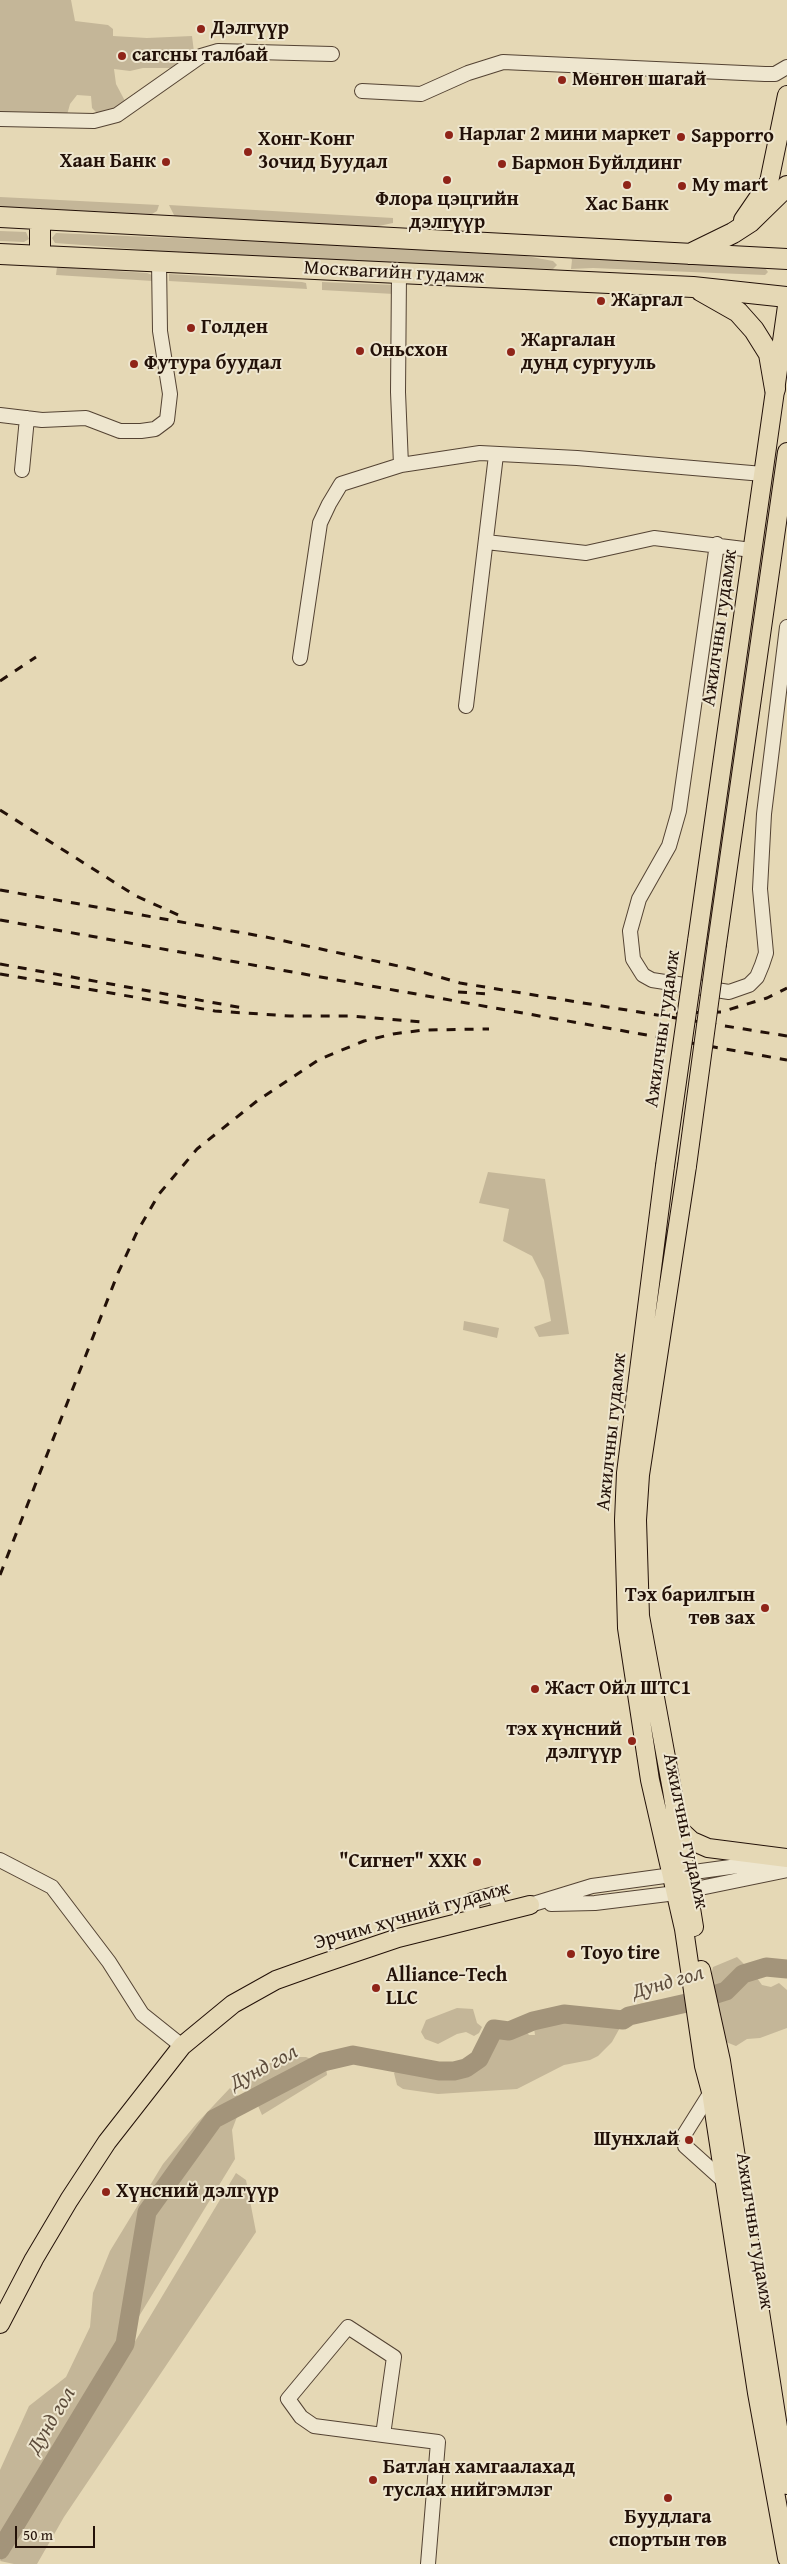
<!DOCTYPE html>
<html>
<head>
<meta charset="utf-8">
<style>
  body { margin:0 }
  #map { position:relative; width:787px; height:2564px; overflow:hidden; background:#e5d8b5; font-family:"Gentium Book Plus",serif }
  canvas { display:block }
  .scale { position:absolute; left:15px; top:2526px; width:80px; height:22px; box-sizing:border-box; border:2px solid #231108; border-top:0; padding-left:6px; font-size:15px; line-height:18px; white-space:nowrap; color:#231108; -webkit-text-stroke:4px #eee6cf; paint-order:stroke }
</style>
</head>
<body>
<div id="map">
<canvas width="787" height="2564"></canvas>
<div class="scale">50 m</div>
</div>
<script>
const g = document.querySelector('canvas').getContext('2d');
g.lineJoin = 'round';
function paint(path, color) {
  g.fillStyle = color;
  g.fill(path, 'evenodd');
}
function shape(rows) {
  const path = new Path2D();
  for (const r of rows) {
    path.moveTo(r[0], r[1]);
    for (let i = 2; i < r.length; i += 2) path.lineTo(r[i], r[i + 1]);
  }
  return path;
}
function strokePath(path, color, width, dash) {
  g.strokeStyle = color;
  g.lineWidth = width;
  g.lineCap = dash ? 'butt' : 'round';
  g.setLineDash(dash || []);
  g.stroke(path);
}
function write(font, color, halo, rows, align = 'center') {
  g.font = font + ' "Gentium Book Plus",serif';
  g.lineWidth = 4;
  g.setLineDash([]);
  g.textBaseline = 'middle';
  g.strokeStyle = halo;
  g.fillStyle = color;
  for (const [text, x, y, turn = 0] of rows) {
    g.save();
    g.translate(x, y);
    g.rotate((+turn || 0) * Math.PI / 180);
    g.textAlign = isNaN(turn) ? turn : align;
    if (halo) g.strokeText(text, 0, 0);
    g.fillText(text, 0, 0);
    g.restore();
  }
}
paint(shape([
  [0,0,71,0,75,21,108,25,113,29,113,36,147,38,192,36,194,52,191,63,179,68,143,68,130,71,114,69,116,84,125,101,115,108,99,115,92,108,91,96,77,95,70,104,67,115,49,113,43,123,0,120],
  [0,197,159,205,157,211,152,214,0,207],
  [169,205,393,218,393,223,374,227,175,217],
  [0,231,26,232,29,239,24,242,0,241],
  [56,233,505,252,553,261,557,265,553,269,528,268,505,271,174,255,136,249,55,243,52,238],
  [570,256,765,268,768,272,765,275,593,268,571,269,572,260],
  [57,267,147,273,152,275,153,281,56,275],
  [169,274,302,282,306,283,307,289,169,281],
  [322,282,395,285,394,294,322,290],
  [488,1172,545,1179,569,1334,539,1337,534,1327,551,1321,544,1280,532,1256,503,1241,509,1209,479,1203],
  [464,1321,499,1328,497,1338,463,1330],
  [737,1957,746,1966,723,1988,715,1986,710,1981,713,1967],
  [750,1976,757,1978,762,1985,771,1987,779,1983,787,1990,787,2028,760,2038,747,2039,736,2046,721,2040,717,2002,734,1993,736,1986],
  [649,2002,656,2004,644,2015,635,2016,634,2020,627,2019,622,2024,612,2042,598,2056,590,2060,564,2065,517,2089,438,2094,403,2089,397,2085,394,2073,406,2061,418,2061,433,2067,453,2067,470,2062,478,2053,491,2026,510,2025,526,2031,529,2035,535,2035,534,2028,538,2024,550,2026,561,2017,578,2019,603,2026,616,2013,626,2009,635,2009,639,2004],
  [457,2008,473,2009,477,2023,482,2027,479,2033,474,2036,466,2032,457,2034,438,2044,425,2039,421,2032,426,2020],
  [285,2057,306,2057,313,2060,326,2067,327,2075,262,2115,247,2080,256,2069],
  [230,2088,243,2101,232,2130,235,2159,0,2544,0,2470,29,2406,66,2377,90,2327,93,2293,110,2251,163,2164,197,2123],
  [236,2173,246,2180,256,2232,64,2517,37,2564,14,2564,0,2561,97,2405]
]), '#c4b698');
strokePath(shape([
  [0,2550,125,2344,147,2212,214,2119,323,2062,353,2055,439,2071,454,2071,466,2068,479,2059,494,2029,509,2031,533,2021,564,2014,623,2020,629,2016,691,2002,726,1991,743,1974,766,1967,787,1969]
]), '#a3947a', 19);
const minor = shape([
  [362,91,421,94,468,73,503,62,765,74,775,74,787,67],
  [0,119,94,121,117,115,201,56,218,51,332,54],
  [399,274,398,392,401,465,480,453,577,458,763,474],
  [0,415,42,420,86,418,120,431,141,431,155,429,167,420,170,394,160,331,159,262],
  [22,470,27,418],
  [486,542,586,553,654,538,752,550],
  [717,544,679,811,669,846,639,899,630,931,633,959,643,975,652,980,729,992,749,985,757,977,762,965,766,953,760,889,764,814,787,627],
  [300,658,320,523,329,504,341,484,401,465],
  [466,706,496,455],
  [0,1860,52,1887,109,1962,142,2014,182,2046],
  [551,1904,595,1903,676,1893,787,1870],
  [530,1905,592,1886,774,1861],
  [473,1919,472,1900,494,1894,502,1913],
  [684,2135,711,2092],
  [685,2146,725,2182],
  [383,2435,394,2357,348,2327,288,2399,301,2417,314,2426,383,2435,438,2442,428,2564]
]);
const major = shape([
  [743,220,769,182,787,95],
  [697,941,787,306],
  [717,944,787,452],
  [665,1166,626,1473,624,1520,627,1628,650,1780,684,1929,704,2066,711,2092,757,2393,787,2558],
  [687,1166,640,1475,637,1520,640,1616,672,1790,694,1927],
  [678,1828,692,1841,708,1848,787,1858],
  [701,1970,721,2061,787,2485],
  [0,2324,34,2259,69,2200,107,2142,182,2046,233,2004,276,1980,318,1965,398,1938,530,1905]
]);
const highway = shape([
  [0,217,787,259],
  [0,254,693,287,787,297],
  [690,254,733,233,750,222,787,186],
  [40,255,40,219],
  [701,291,738,312,754,330,769,354,775,389]
]);
strokePath(minor, '#544333', 16);
strokePath(major, '#231108', 20);
strokePath(highway, '#231108', 22);
strokePath(minor, '#eee6cf', 14);
strokePath(major, '#e5d8b5', 18);
strokePath(highway, '#e5d8b5', 20);
strokePath(shape([
  [0,681,36,657],
  [0,810,136,896,185,918],
  [0,890,266,937,412,969,460,983,787,1036],
  [0,920,787,1060],
  [0,964,243,1008],
  [0,974,215,1011,290,1016,352,1016,421,1022],
  [458,992,490,994],
  [676,1013,721,1012,767,998,787,988],
  [0,1575,118,1273,137,1232,159,1194,197,1149,257,1101,320,1059,364,1041,393,1034,423,1030,489,1029]
]), '#231108', 3, [9, 9]);
const majorBridge = shape([
  [665,1166,697,941],
  [687,1166,717,944]
]);
strokePath(majorBridge, '#231108', 20, []);
strokePath(majorBridge, '#e5d8b5', 18);
for (const [x, y, r, color] of [
  [201,29,5,"#8f2418"],
  [122,56,5,"#8f2418"],
  [562,80,5,"#8f2418"],
  [449,135,5,"#8f2418"],
  [681,137,5,"#8f2418"],
  [248,152,5,"#8f2418"],
  [166,162,5,"#8f2418"],
  [502,164,5,"#8f2418"],
  [447,180,5,"#8f2418"],
  [627,185,5,"#8f2418"],
  [682,186,5,"#8f2418"],
  [601,301,5,"#8f2418"],
  [191,328,5,"#8f2418"],
  [360,351,5,"#8f2418"],
  [511,352,5,"#8f2418"],
  [134,364,5,"#8f2418"],
  [765,1608,5,"#8f2418"],
  [535,1689,5,"#8f2418"],
  [632,1741,5,"#8f2418"],
  [477,1862,5,"#8f2418"],
  [571,1954,5,"#8f2418"],
  [376,1988,5,"#8f2418"],
  [689,2140,5,"#8f2418"],
  [106,2192,5,"#8f2418"],
  [373,2480,5,"#8f2418"],
  [668,2498,5,"#8f2418"]
]) {
  const dot = new Path2D();
  dot.arc(x, y, r, 0, 2 * Math.PI);
  g.fillStyle = color;
  g.fill(dot);
  strokePath(dot, '#eee6cf', 2);
}
write('bold 20px', '#231108', '#eee6cf', [
  ["Дэлгүүр",211,29],
  ["сагсны талбай",132,56],
  ["Мөнгөн шагай",572,80],
  ["Нарлаг 2 мини маркет",459,135],
  ["Sapporro",691,137],
  ["Хонг-Kонг",258,140],
  ["3очид Буудал",258,163],
  ["Хаан Банк",156,162,"right"],
  ["Бармон Буйлдинг",512,164],
  ["My mart",692,186],
  ["Флора цэцгийн",447,200,"center"],
  ["дэлгүүр",447,223,"center"],
  ["Хас Банк",627,205,"center"],
  ["Жаргал",611,301],
  ["Голден",201,328],
  ["Жаргалан",521,341],
  ["дунд сургууль",521,364],
  ["Оньсхон",370,351],
  ["Футура буудал",144,364],
  ["Тэх барилгын",755,1596,"right"],
  ["төв зах",755,1619,"right"],
  ["Жаст Ойл ШТС1",545,1689],
  ["тэх хүнсний",622,1730,"right"],
  ["дэлгүүр",622,1753,"right"],
  ["\"Сигнет\" ХХК",467,1862,"right"],
  ["Toyo tire",581,1954],
  ["Alliance-Tech",386,1976],
  ["LLC",386,1999],
  ["Шунхлай",679,2140,"right"],
  ["Хүнсний дэлгүүр",116,2192],
  ["Батлан хамгаалахад",383,2468],
  ["туслах нийгэмлэг",383,2491],
  ["Буудлага",668,2518,"center"],
  ["спортын төв",668,2541,"center"]
], 'left');
write('20px', '#231108', '#eee6cf', [
  ["Москвагийн гудамж",394,273,3],
  ["Ажилчны гудамж",720,628,-82],
  ["Ажилчны гудамж",663,1029,-82],
  ["Ажилчны гудамж",612,1432,-84],
  ["Ажилчны гудамж",685,1831,78],
  ["Эрчим хүчний гудамж",412,1916,-16],
  ["Ажилчны гудамж",754,2231,81]
]);
write('italic 21px', '#5d4c3b', '#eee6cf', [
  ["Дунд гол",668,1983,-16],
  ["Дунд гол",264,2068,-28],
  ["Дунд гол",52,2421,-59]
]);
</script>
</body>
</html>
